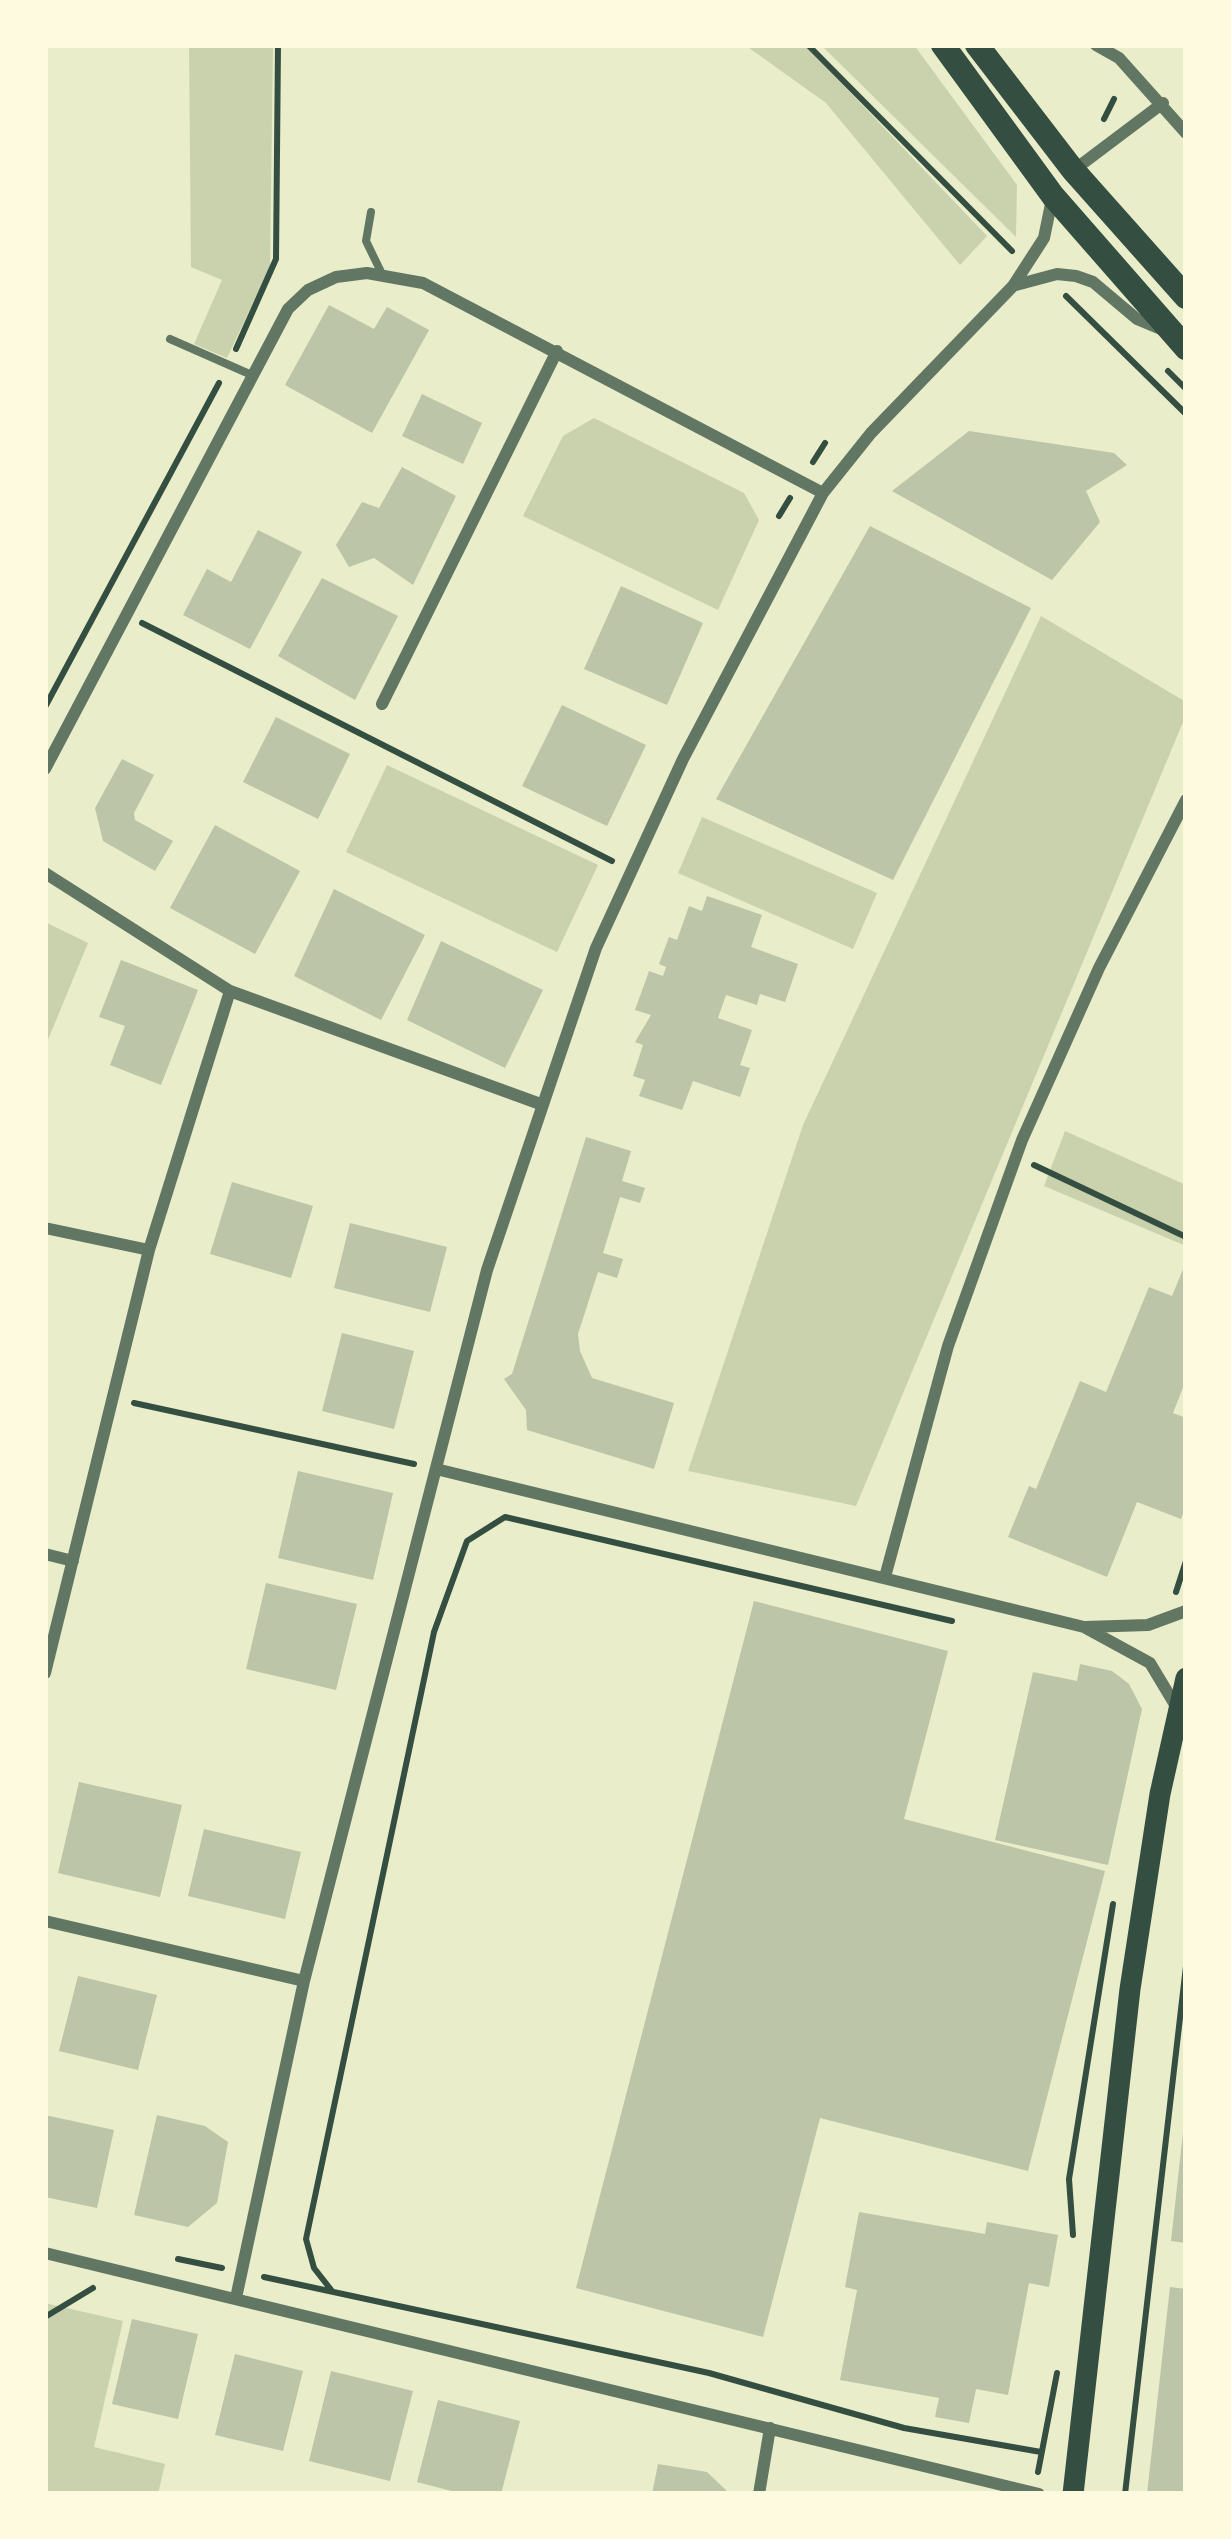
<!DOCTYPE html>
<html>
<head>
<meta charset="utf-8">
<style>
  body { margin:0 }
  #map { position:relative; width:1231px; height:2539px; overflow:hidden; background:#e9edc9; font-family:Ubuntu,sans-serif }
  canvas { display:block }
  .frame { position:absolute; inset:0; border:48px solid #fefae0; pointer-events:none }
</style>
</head>
<body>
<div id="map">
<canvas width="1231" height="2539"></canvas>
<div class="frame"></div>
</div>
<script>
const g = document.querySelector('canvas').getContext('2d');
g.lineJoin = 'round';
function paint(path, color) {
  g.fillStyle = color;
  g.fill(path, 'evenodd');
}
function shape(rows) {
  const path = new Path2D();
  for (const r of rows) {
    path.moveTo(r[0], r[1]);
    for (let i = 2; i < r.length; i += 2) path.lineTo(r[i], r[i + 1]);
  }
  return path;
}
function strokePath(path, color, width, dash) {
  g.strokeStyle = color;
  g.lineWidth = width;
  g.lineCap = dash ? 'butt' : 'round';
  g.setLineDash(dash || []);
  g.stroke(path);
}
paint(shape([
  [189,45,273,45,270,267,227,358,194,344,222,280,191,267],
  [745,45,805,45,987,236,960,265,826,103],
  [821,45,914,45,1017,185,1016,237],
  [594,418,744,493,759,520,718,610,523,516,563,436],
  [1041,616,1186,702,1186,715,856,1506,688,1471,803,1125],
  [387,765,598,865,557,952,346,852],
  [702,817,877,893,853,949,678,873],
  [45,922,88,943,45,1047],
  [1065,1131,1186,1185,1186,1246,1044,1186],
  [45,2303,123,2321,94,2447,165,2464,158,2494,45,2494]
]), '#cad2ad');
paint(shape([
  [329,305,374,329,387,307,429,330,372,433,285,385],
  [422,394,482,423,463,464,402,436],
  [969,431,1114,453,1127,465,1086,491,1100,522,1052,580,892,491],
  [402,467,456,496,413,585,374,558,349,567,336,545,362,502,379,508],
  [870,526,1031,608,893,880,716,799],
  [258,530,302,552,250,649,183,615,207,569,231,582],
  [322,578,398,616,355,700,278,656],
  [621,586,703,623,667,705,584,669],
  [562,705,646,745,607,826,522,786],
  [276,717,350,754,318,819,243,782],
  [122,759,154,775,134,813,135,820,173,841,155,871,103,841,95,808],
  [215,825,300,871,255,954,170,908],
  [334,889,425,935,381,1020,294,976],
  [707,896,762,915,751,947,798,964,785,1002,760,994,757,1005,726,995,718,1018,752,1030,740,1065,750,1068,740,1097,693,1081,682,1110,639,1096,645,1080,633,1076,643,1045,635,1042,651,1015,635,1010,649,971,663,976,666,967,659,964,669,937,677,940,689,906,702,911],
  [441,941,543,990,505,1068,407,1020],
  [121,960,198,990,161,1085,110,1065,125,1026,99,1017],
  [586,1137,631,1151,622,1181,645,1188,640,1203,620,1197,603,1253,623,1259,617,1278,598,1272,578,1334,580,1351,592,1378,674,1403,654,1469,527,1430,526,1410,504,1379,512,1374],
  [232,1182,313,1206,291,1278,210,1254],
  [350,1223,447,1247,430,1312,334,1288],
  [1186,1262,1186,1380,1173,1413,1186,1418,1186,1506,1181,1519,1137,1502,1107,1577,1008,1537,1029,1486,1036,1489,1080,1381,1106,1392,1149,1287,1172,1296],
  [342,1333,414,1351,394,1429,322,1411],
  [298,1471,393,1493,373,1580,278,1558],
  [266,1583,357,1604,336,1690,246,1669],
  [754,1601,948,1651,904,1819,1105,1871,1028,2171,820,2118,763,2337,576,2288],
  [1080,1664,1112,1671,1129,1684,1142,1709,1108,1865,995,1840,1033,1672,1077,1681],
  [79,1782,182,1805,160,1897,58,1873],
  [204,1829,301,1852,285,1919,188,1896],
  [78,1976,157,1995,138,2070,59,2051],
  [45,2115,114,2130,97,2208,45,2197],
  [157,2115,205,2126,228,2142,217,2203,188,2227,134,2215],
  [1183,2133,1186,2133,1186,2243,1171,2241],
  [859,2212,985,2234,987,2222,1058,2235,1049,2287,1029,2283,1008,2395,976,2389,969,2423,935,2417,939,2398,840,2380,857,2290,845,2287],
  [1170,2287,1186,2289,1186,2494,1147,2494],
  [132,2319,198,2334,178,2419,112,2404],
  [235,2354,303,2371,283,2451,215,2435],
  [331,2371,413,2391,390,2481,309,2461],
  [438,2400,520,2421,501,2494,463,2494,417,2482],
  [658,2464,707,2472,730,2494,652,2494]
]), '#bcc5a7');
strokePath(shape([
  [808,45,1012,251],
  [1104,119,1114,99],
  [1066,296,1186,414],
  [236,349,276,259,278,45],
  [1168,371,1186,389],
  [813,462,825,443],
  [779,516,790,498],
  [142,623,612,861],
  [45,707,219,383],
  [1034,1165,1186,1237],
  [134,1403,414,1464],
  [1176,1592,1186,1561],
  [1073,2235,1069,2179,1113,1904],
  [178,2259,222,2268],
  [264,2277,709,2373,904,2428,1041,2452],
  [332,2291,314,2268,306,2239,434,1632,467,1541,505,1517,952,1621],
  [45,2317,93,2288],
  [1038,2472,1057,2373],
  [1125,2494,1186,1966]
]), '#344e41', 6);
strokePath(shape([
  [371,212,366,241,382,274],
  [170,339,254,376]
]), '#617663', 8);
strokePath(shape([
  [1096,45,1119,58,1186,133],
  [1074,170,1163,103],
  [1016,285,1057,274,1076,276,1093,282,1137,319,1168,332],
  [382,704,557,351],
  [45,769,288,309,308,290,336,277,367,273,423,283,823,493],
  [45,873,230,991,543,1105],
  [45,1228,149,1250],
  [436,1469,1084,1627,1150,1663,1177,1708],
  [45,1554,73,1561],
  [885,1577,948,1346,1022,1140,1099,968,1186,800],
  [1085,1627,1148,1625,1186,1611],
  [45,1673,149,1250,230,991],
  [45,1921,304,1981],
  [45,2253,1039,2494],
  [236,2298,304,1981,487,1270,596,948,683,759,823,493,871,433,1013,286,1044,238,1052,199],
  [759,2494,770,2428]
]), '#617663', 12);
strokePath(shape([
  [1073,2494,1130,1989,1160,1794,1186,1678]
]), '#344e41', 21);
strokePath(shape([
  [943,45,1053,196,1186,348],
  [977,45,1073,170,1186,297]
]), '#344e41', 24);
</script>
</body>
</html>
